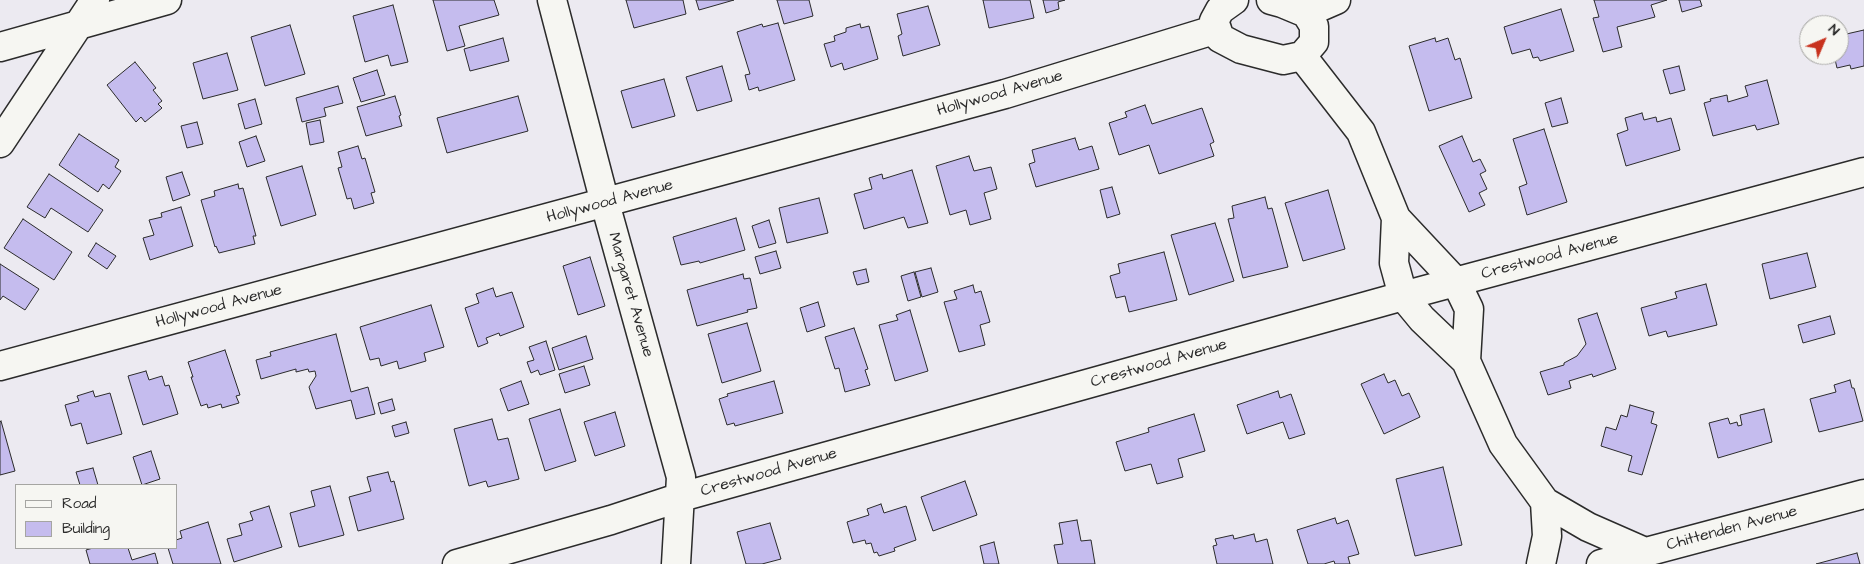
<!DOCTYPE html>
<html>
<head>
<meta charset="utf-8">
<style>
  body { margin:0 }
  #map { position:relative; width:1864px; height:564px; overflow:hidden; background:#eceaf1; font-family:"Architects Daughter",sans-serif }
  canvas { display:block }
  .legend { position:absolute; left:15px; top:484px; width:162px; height:65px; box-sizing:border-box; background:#f6f6f2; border:1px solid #a5a5a2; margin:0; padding:6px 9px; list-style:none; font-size:15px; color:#2b2b2b }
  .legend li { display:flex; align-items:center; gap:10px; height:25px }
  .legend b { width:25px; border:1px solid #a5a5a2 }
  .north { position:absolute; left:1799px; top:15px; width:50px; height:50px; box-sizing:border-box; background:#f6f6f2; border:1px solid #a5a5a2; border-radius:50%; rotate:45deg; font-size:14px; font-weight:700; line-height:20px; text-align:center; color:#2b2b2b }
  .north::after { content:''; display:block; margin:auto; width:18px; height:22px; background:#c8321e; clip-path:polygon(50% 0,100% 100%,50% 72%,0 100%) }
</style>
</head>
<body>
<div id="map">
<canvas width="1864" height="564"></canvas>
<ul class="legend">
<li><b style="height:6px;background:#f6f6f2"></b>Road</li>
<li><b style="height:14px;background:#c5bcee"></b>Building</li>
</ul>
<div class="north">N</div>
</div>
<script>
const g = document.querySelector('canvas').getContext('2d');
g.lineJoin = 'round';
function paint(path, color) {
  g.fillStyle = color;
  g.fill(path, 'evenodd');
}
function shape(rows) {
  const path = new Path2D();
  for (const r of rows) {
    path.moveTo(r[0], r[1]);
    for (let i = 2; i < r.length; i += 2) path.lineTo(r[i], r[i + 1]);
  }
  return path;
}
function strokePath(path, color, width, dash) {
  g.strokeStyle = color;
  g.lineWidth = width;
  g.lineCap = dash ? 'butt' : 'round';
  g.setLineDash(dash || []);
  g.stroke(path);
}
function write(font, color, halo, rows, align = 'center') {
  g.font = font + ' "Architects Daughter",sans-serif';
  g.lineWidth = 4;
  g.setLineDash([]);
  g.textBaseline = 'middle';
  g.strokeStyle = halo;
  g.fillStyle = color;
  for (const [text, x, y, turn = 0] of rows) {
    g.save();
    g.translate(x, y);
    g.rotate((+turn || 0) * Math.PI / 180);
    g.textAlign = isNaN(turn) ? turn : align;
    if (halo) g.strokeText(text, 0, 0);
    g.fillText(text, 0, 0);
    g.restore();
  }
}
const building = shape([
  [433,0,494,0,499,15,459,26,465,46,447,51,433,0],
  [626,0,683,0,686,14,634,28,626,0],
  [696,0,734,0,699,10,696,0],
  [777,0,809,0,813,16,784,24,777,0],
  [983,0,1030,0,1034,18,989,28,983,0],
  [1043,0,1065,0,1058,2,1059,9,1046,13,1043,0],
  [1594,0,1667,0,1651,5,1655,17,1617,27,1622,47,1603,52,1593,18,1599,17,1594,0],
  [1679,0,1700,0,1702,6,1682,12,1679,0],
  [393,5,408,62,391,66,388,55,365,62,353,16,393,5],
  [928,6,940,45,903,56,898,36,902,34,897,14,928,6],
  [1561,9,1574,51,1540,61,1538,57,1533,58,1530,49,1512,54,1504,27,1561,9],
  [778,23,795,80,759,91,758,87,749,90,745,75,750,74,737,32,762,24,763,27,778,23],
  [860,24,861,28,869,26,878,59,844,70,842,63,831,67,824,44,835,41,834,36,846,32,846,28,860,24],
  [290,25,305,74,265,86,251,37,290,25],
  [1864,30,1864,66,1851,69,1850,65,1837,68,1834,55,1839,55,1839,42,1844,41,1842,35,1864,30],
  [503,38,509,61,470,71,464,49,503,38],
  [1435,38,1436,42,1448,38,1455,60,1460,58,1472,98,1429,111,1409,46,1435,38],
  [227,53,238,90,203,99,193,63,227,53],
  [135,62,156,88,153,90,162,101,158,104,162,108,145,122,141,117,136,122,107,85,135,62],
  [722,66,732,101,697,111,686,77,722,66],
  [1679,66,1685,90,1670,94,1663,70,1679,66],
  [377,70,385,95,361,102,353,78,377,70],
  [664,79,675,116,632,128,621,91,664,79],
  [1767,80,1779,124,1757,130,1755,125,1713,136,1704,103,1711,101,1710,99,1727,95,1728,102,1748,96,1745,86,1767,80],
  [338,86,343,103,324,108,326,116,302,122,296,98,338,86],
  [395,96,401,115,399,116,402,126,366,136,357,107,395,96],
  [518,96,528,131,447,153,437,118,518,96],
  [1561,98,1568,123,1552,127,1545,103,1561,98],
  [255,99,262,124,245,129,238,104,255,99],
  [1145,105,1152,124,1202,108,1214,142,1210,144,1214,156,1159,174,1149,145,1119,155,1109,123,1127,117,1125,112,1145,105],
  [1642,113,1644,120,1656,117,1657,122,1671,118,1680,150,1626,166,1617,134,1628,130,1625,118,1642,113],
  [320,120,324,142,310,145,306,123,320,120],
  [197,122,203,144,187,148,181,126,197,122],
  [1544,129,1567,202,1527,215,1519,187,1527,184,1513,139,1544,129],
  [79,134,119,160,115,167,121,171,109,189,103,184,98,192,59,165,79,134],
  [256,136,265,161,247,167,239,142,256,136],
  [1462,136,1473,162,1480,159,1486,171,1480,174,1487,189,1479,193,1485,205,1469,212,1439,146,1462,136],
  [1075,138,1079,150,1092,146,1099,169,1036,187,1029,164,1035,162,1032,150,1075,138],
  [358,146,362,159,365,158,375,192,371,193,374,203,354,209,351,198,347,199,338,168,342,167,338,152,358,146],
  [969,156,974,171,991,167,997,189,984,193,991,219,970,225,966,210,950,215,936,166,969,156],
  [302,166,316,215,281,226,266,177,302,166],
  [912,170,928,223,908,228,904,217,864,229,854,194,872,189,869,178,882,174,883,179,912,170],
  [182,172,190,195,173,201,166,177,182,172],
  [49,174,103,210,88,232,51,208,45,218,27,207,49,174],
  [238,184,239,189,243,188,256,236,253,236,255,244,219,253,216,246,215,247,201,200,215,196,214,191,238,184],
  [1112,187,1120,214,1107,218,1100,190,1112,187],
  [1328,190,1345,249,1303,261,1285,203,1328,190],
  [1265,197,1268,209,1272,208,1288,267,1243,278,1228,219,1234,218,1232,206,1265,197],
  [819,198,828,233,787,243,779,208,819,198],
  [181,207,193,246,150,260,143,238,154,235,149,220,162,217,161,213,181,207],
  [736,218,745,250,700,263,699,261,681,265,673,237,736,218],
  [23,219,72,252,54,280,4,248,23,219],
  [769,220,776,243,759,248,752,226,769,220],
  [1215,223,1234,281,1189,295,1171,235,1215,223],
  [96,243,116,256,107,269,88,256,96,243],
  [776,251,781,268,760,274,755,257,776,251],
  [1164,252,1177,300,1129,312,1125,296,1116,298,1110,276,1120,273,1118,264,1164,252],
  [1807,253,1816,287,1770,299,1762,264,1807,253],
  [590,257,605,306,578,315,563,266,590,257],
  [0,264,39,289,25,310,3,296,0,300,0,264],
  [931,268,938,292,922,297,915,272,931,268],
  [866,269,869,282,857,285,853,272,866,269],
  [914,272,921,297,908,301,901,276,914,272],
  [743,274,744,279,750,278,757,308,747,310,748,312,697,326,687,290,743,274],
  [1706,284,1717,325,1668,337,1666,331,1649,336,1641,308,1677,298,1675,292,1706,284],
  [973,285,975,293,981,291,990,322,980,325,985,345,959,352,944,302,957,299,954,291,973,285],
  [493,288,496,297,512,292,524,327,500,336,499,333,486,338,488,343,478,347,465,308,479,303,476,294,493,288],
  [818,302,825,326,807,332,800,308,818,302],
  [431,305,444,347,424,353,426,361,399,369,397,361,381,366,379,358,370,360,360,327,431,305],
  [910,310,928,371,895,381,879,325,898,320,896,315,910,310],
  [1597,313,1616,369,1593,377,1592,374,1569,381,1571,388,1548,395,1540,372,1564,365,1564,363,1577,356,1586,344,1578,319,1597,313],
  [1830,316,1835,334,1803,343,1798,325,1830,316],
  [747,323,761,371,722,383,708,334,747,323],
  [854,328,868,369,865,370,870,385,845,392,839,368,835,369,825,337,854,328],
  [336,334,351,392,368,387,375,414,356,419,351,400,316,409,309,387,316,376,315,371,309,372,308,369,296,372,296,369,261,379,256,360,271,356,270,352,336,334],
  [586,336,593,359,559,370,552,348,586,336],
  [546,341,555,370,540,375,538,370,531,373,527,362,534,360,529,347,546,341],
  [225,350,240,395,236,396,239,403,222,408,221,404,208,408,207,404,201,406,191,377,193,377,188,362,225,350],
  [584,366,590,385,565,393,559,374,584,366],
  [146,371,149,380,162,376,165,386,169,385,178,414,143,425,128,376,146,371],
  [1384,374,1388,383,1395,380,1402,396,1409,393,1420,417,1384,434,1361,384,1384,374],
  [1850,380,1852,388,1854,388,1863,421,1819,432,1810,399,1836,392,1834,385,1850,380],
  [521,381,529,404,508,411,500,389,521,381],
  [774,381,783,413,735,426,734,423,727,425,719,399,728,396,727,394,774,381],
  [93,391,95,397,110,393,122,434,87,444,81,423,71,426,65,405,79,401,77,396,93,391],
  [1278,391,1280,398,1291,394,1305,434,1289,439,1283,422,1247,434,1237,405,1278,391],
  [392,399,395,410,381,414,378,403,392,399],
  [1630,405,1654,412,1651,423,1657,425,1642,475,1628,471,1632,456,1601,446,1606,427,1616,430,1621,415,1627,417,1630,405],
  [560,409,576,461,545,471,529,419,560,409],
  [1764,409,1772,442,1718,458,1709,423,1728,418,1730,424,1737,422,1738,426,1742,425,1740,415,1764,409],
  [615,412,625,446,595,456,584,422,615,412],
  [1194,414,1205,451,1178,459,1183,477,1157,484,1151,464,1125,471,1116,442,1149,432,1148,428,1194,414],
  [492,419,498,440,508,438,519,479,488,487,486,481,469,486,454,429,492,419],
  [1,421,15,471,0,475,0,422,1,421],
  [406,422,409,433,395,437,392,426,406,422],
  [151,451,160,479,142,485,133,457,151,451],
  [1443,467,1462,545,1415,556,1396,479,1443,467],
  [93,468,98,485,80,485,76,472,93,468],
  [388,472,391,482,394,481,404,519,358,531,349,497,371,491,367,477,388,472],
  [965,481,977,515,933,531,921,497,965,481],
  [330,486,344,535,299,547,290,513,315,506,311,491,330,486],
  [881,504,884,513,906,506,916,540,894,548,895,551,879,556,877,552,874,553,871,543,866,544,865,540,853,543,847,522,869,515,867,509,881,504],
  [269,506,282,547,234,562,227,539,242,535,239,524,253,520,250,512,269,506],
  [1335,518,1337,524,1348,520,1359,554,1348,557,1350,564,1335,564,1334,561,1324,564,1308,564,1297,530,1335,518],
  [1077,520,1081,541,1091,540,1095,564,1058,564,1054,545,1063,544,1059,523,1077,520],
  [208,522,221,564,173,564,168,548,176,548,176,540,182,538,180,531,208,522],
  [770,523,781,559,762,564,746,564,737,532,770,523],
  [1254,534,1256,542,1267,539,1273,564,1217,564,1213,546,1217,545,1215,539,1233,535,1234,539,1254,534],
  [994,542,999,564,984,564,980,546,994,542],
  [93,548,128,548,132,560,155,553,158,564,90,564,86,550,93,548],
  [1857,553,1860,564,1816,564,1857,553]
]);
paint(building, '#c5bcee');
strokePath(building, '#2b2b2b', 1);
const minor = shape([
  [552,0,605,203,681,477,676,564],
  [1234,0,1220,10,1214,21,1220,38,1241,49,1283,60,1302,56,1314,42,1314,26,1306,13,1282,3,1271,0],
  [1306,13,1336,0],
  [0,47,167,0],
  [1302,56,1361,132,1396,218,1456,282,1469,309,1466,361],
  [0,143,95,0],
  [1396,218,1394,263,1403,296,1422,319,1466,361,1503,444,1545,502,1588,527,1645,552],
  [0,366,1005,94,1217,29],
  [457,564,611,520,681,497,1403,296,1864,172],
  [1541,564,1547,536,1545,502],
  [1601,564,1864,494]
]);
strokePath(minor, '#2b2b2b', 31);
strokePath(minor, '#f6f6f2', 28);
write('16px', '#2b2b2b', '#f6f6f2', [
  ["Hollywood Avenue",1000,94,-16],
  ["Hollywood Avenue",610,202,-15],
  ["Crestwood Avenue",1550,257,-15],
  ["Margaret Avenue",630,295,74],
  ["Hollywood Avenue",219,307,-15],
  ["Crestwood Avenue",1159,364,-16],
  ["Crestwood Avenue",769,473,-16],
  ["Chittenden Avenue",1732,529,-15]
]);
</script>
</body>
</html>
